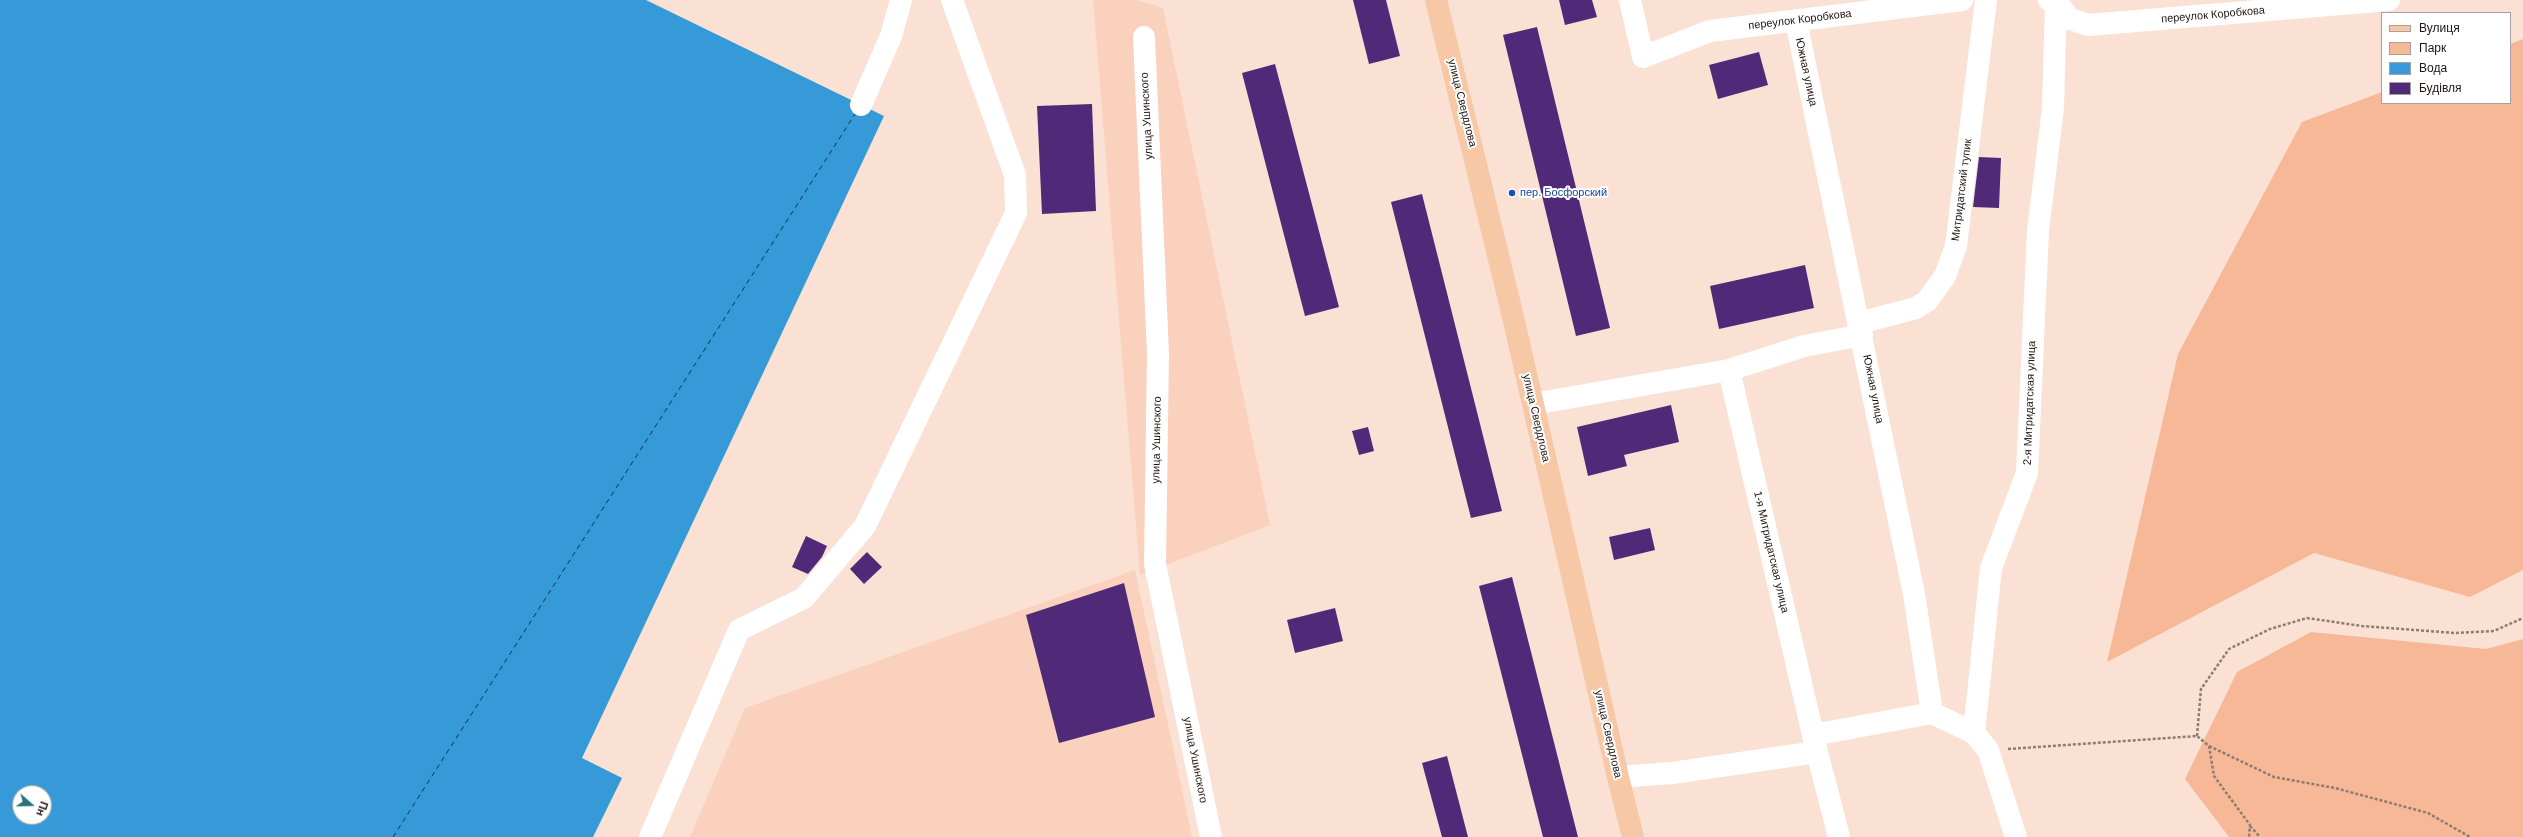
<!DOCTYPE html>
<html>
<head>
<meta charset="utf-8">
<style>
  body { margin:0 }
  #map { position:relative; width:2523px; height:837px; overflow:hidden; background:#fbe1d4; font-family:Arial,sans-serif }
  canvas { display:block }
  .legend { position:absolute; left:2381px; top:12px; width:130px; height:92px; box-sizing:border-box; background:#fff; border:1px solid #a6a19f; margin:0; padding:5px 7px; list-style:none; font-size:12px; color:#20150f }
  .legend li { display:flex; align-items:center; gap:8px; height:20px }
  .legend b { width:20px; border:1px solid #a6a19f }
  .north { position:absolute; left:12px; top:785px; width:40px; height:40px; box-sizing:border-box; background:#fff; border:1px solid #a6a19f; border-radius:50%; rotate:110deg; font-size:11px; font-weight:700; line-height:16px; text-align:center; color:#20150f }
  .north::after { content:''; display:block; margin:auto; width:14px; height:18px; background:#2a7477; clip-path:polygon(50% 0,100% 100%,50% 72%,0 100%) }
</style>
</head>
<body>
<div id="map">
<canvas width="2523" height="837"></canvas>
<ul class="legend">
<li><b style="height:5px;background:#f6c8a5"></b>Вулиця</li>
<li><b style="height:11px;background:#f7b897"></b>Парк</li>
<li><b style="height:11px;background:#369ad8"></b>Вода</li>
<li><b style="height:11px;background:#502a78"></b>Будівля</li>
</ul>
<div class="north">Пн</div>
</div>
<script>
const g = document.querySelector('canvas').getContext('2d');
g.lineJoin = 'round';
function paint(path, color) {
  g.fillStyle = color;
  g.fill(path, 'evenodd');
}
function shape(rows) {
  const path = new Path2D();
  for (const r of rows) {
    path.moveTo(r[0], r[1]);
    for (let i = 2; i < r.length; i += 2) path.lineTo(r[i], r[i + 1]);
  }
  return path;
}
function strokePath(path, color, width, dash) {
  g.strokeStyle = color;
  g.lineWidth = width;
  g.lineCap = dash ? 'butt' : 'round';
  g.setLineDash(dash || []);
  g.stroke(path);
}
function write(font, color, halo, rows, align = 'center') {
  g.font = font + ' Arial,sans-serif';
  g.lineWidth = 4;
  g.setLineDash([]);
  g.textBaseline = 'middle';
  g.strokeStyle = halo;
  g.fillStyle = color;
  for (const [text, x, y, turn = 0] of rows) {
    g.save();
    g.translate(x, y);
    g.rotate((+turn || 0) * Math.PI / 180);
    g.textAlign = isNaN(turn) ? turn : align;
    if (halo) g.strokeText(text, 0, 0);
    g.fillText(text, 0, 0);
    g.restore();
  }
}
paint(shape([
  [1093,0,1137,0,1163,8,1270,525,1140,575],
  [1135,570,1192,837,690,837,745,708]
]), '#f9d1bd');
paint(shape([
  [2523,39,2523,570,2470,597,2314,553,2107,662,2178,354,2302,122,2382,92,2382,103,2510,103,2510,44],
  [2311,632,2486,649,2523,639,2523,837,2229,837,2185,779,2237,672]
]), '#f7b897');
paint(shape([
  [0,0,646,0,884,116,582,758,622,778,593,837,0,837],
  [20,793,44,793,44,817,20,817]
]), '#369ad8');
strokePath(shape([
  [393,837,855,114]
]), '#09344d', 1, [5, 4]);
paint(shape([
  [1353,0,1386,0,1400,56,1369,64],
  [1559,0,1592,0,1597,17,1565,25],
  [1537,27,1610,328,1576,336,1503,35],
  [1759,52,1768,85,1718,99,1709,65],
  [1275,64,1339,307,1305,316,1242,73],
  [1092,104,1096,211,1042,214,1037,106],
  [1979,157,2001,158,1999,208,1973,207],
  [1422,194,1502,511,1471,518,1391,202],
  [1805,265,1814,308,1719,329,1710,286],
  [1671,405,1679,442,1624,455,1627,466,1588,476,1577,427],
  [1368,427,1374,451,1359,455,1352,431],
  [1650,528,1655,550,1614,560,1609,537],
  [806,536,827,546,822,557,808,574,792,567],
  [867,552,882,567,864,584,850,569],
  [1512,577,1578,837,1543,837,1479,586],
  [1124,583,1155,717,1059,743,1026,615],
  [1335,608,1343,641,1295,653,1287,620],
  [1447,756,1468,837,1442,837,1422,763]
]), '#502a78');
strokePath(shape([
  [2197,736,2201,689,2229,649,2270,629,2307,618,2362,626,2455,633,2494,631,2523,618],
  [2209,746,2274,777,2335,788,2428,813,2470,837],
  [2008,749,2197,736,2209,746,2214,776,2250,825,2249,837],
  [2250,826,2260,837]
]), '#8e7c72', 2.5, [3, 2]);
strokePath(shape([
  [1630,0,1643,57,1710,31,1962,0],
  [2049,0,2055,0,2070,19,2088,25,2389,0],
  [1796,21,1914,594,1932,713,1974,733],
  [1144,37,1158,353,1155,564,1211,837],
  [861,105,891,36,901,0],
  [1859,323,1916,308,1927,301,1945,276,1956,246,1986,0],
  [1729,370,1813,735],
  [1533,404,1729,370,1804,346,1862,335],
  [1817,752,1839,837],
  [1618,777,1672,773,1817,752,1813,735,1932,713],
  [650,837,739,630,804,598,865,526,1016,213,1015,175,952,0],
  [2016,837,1988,750,1974,733,1991,568,2027,473,2038,231,2053,108,2056,0]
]), '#fff', 22);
strokePath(shape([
  [1436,0,1514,321,1618,777,1633,837]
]), '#f6c8a5', 22);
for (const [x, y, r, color] of [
  [1512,193,4,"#1a4fb4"]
]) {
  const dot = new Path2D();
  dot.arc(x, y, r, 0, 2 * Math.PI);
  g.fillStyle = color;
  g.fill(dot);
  strokePath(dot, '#fff', 1.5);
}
write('11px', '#20150f', '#fff', [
  ["переулок Коробкова",2213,15,-5],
  ["переулок Коробкова",1800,20,-7],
  ["Южная улица",1806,72,78],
  ["улица Свердлова",1462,103,76],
  ["улица Ушинского",1147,116,-93],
  ["Митридатский тупик",1962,190,-83],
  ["Южная улица",1873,389,79],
  ["2-я Митридатская улица",2030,403,-88],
  ["улица Свердлова",1536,418,77],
  ["улица Ушинского",1157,440,-89],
  ["1-я Митридатская улица",1771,552,77],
  ["улица Свердлова",1608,734,77],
  ["улица Ушинского",1195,760,79]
]);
write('11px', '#164399', '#fff', [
  ["пер. Босфорский",1520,193]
], 'left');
</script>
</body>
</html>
